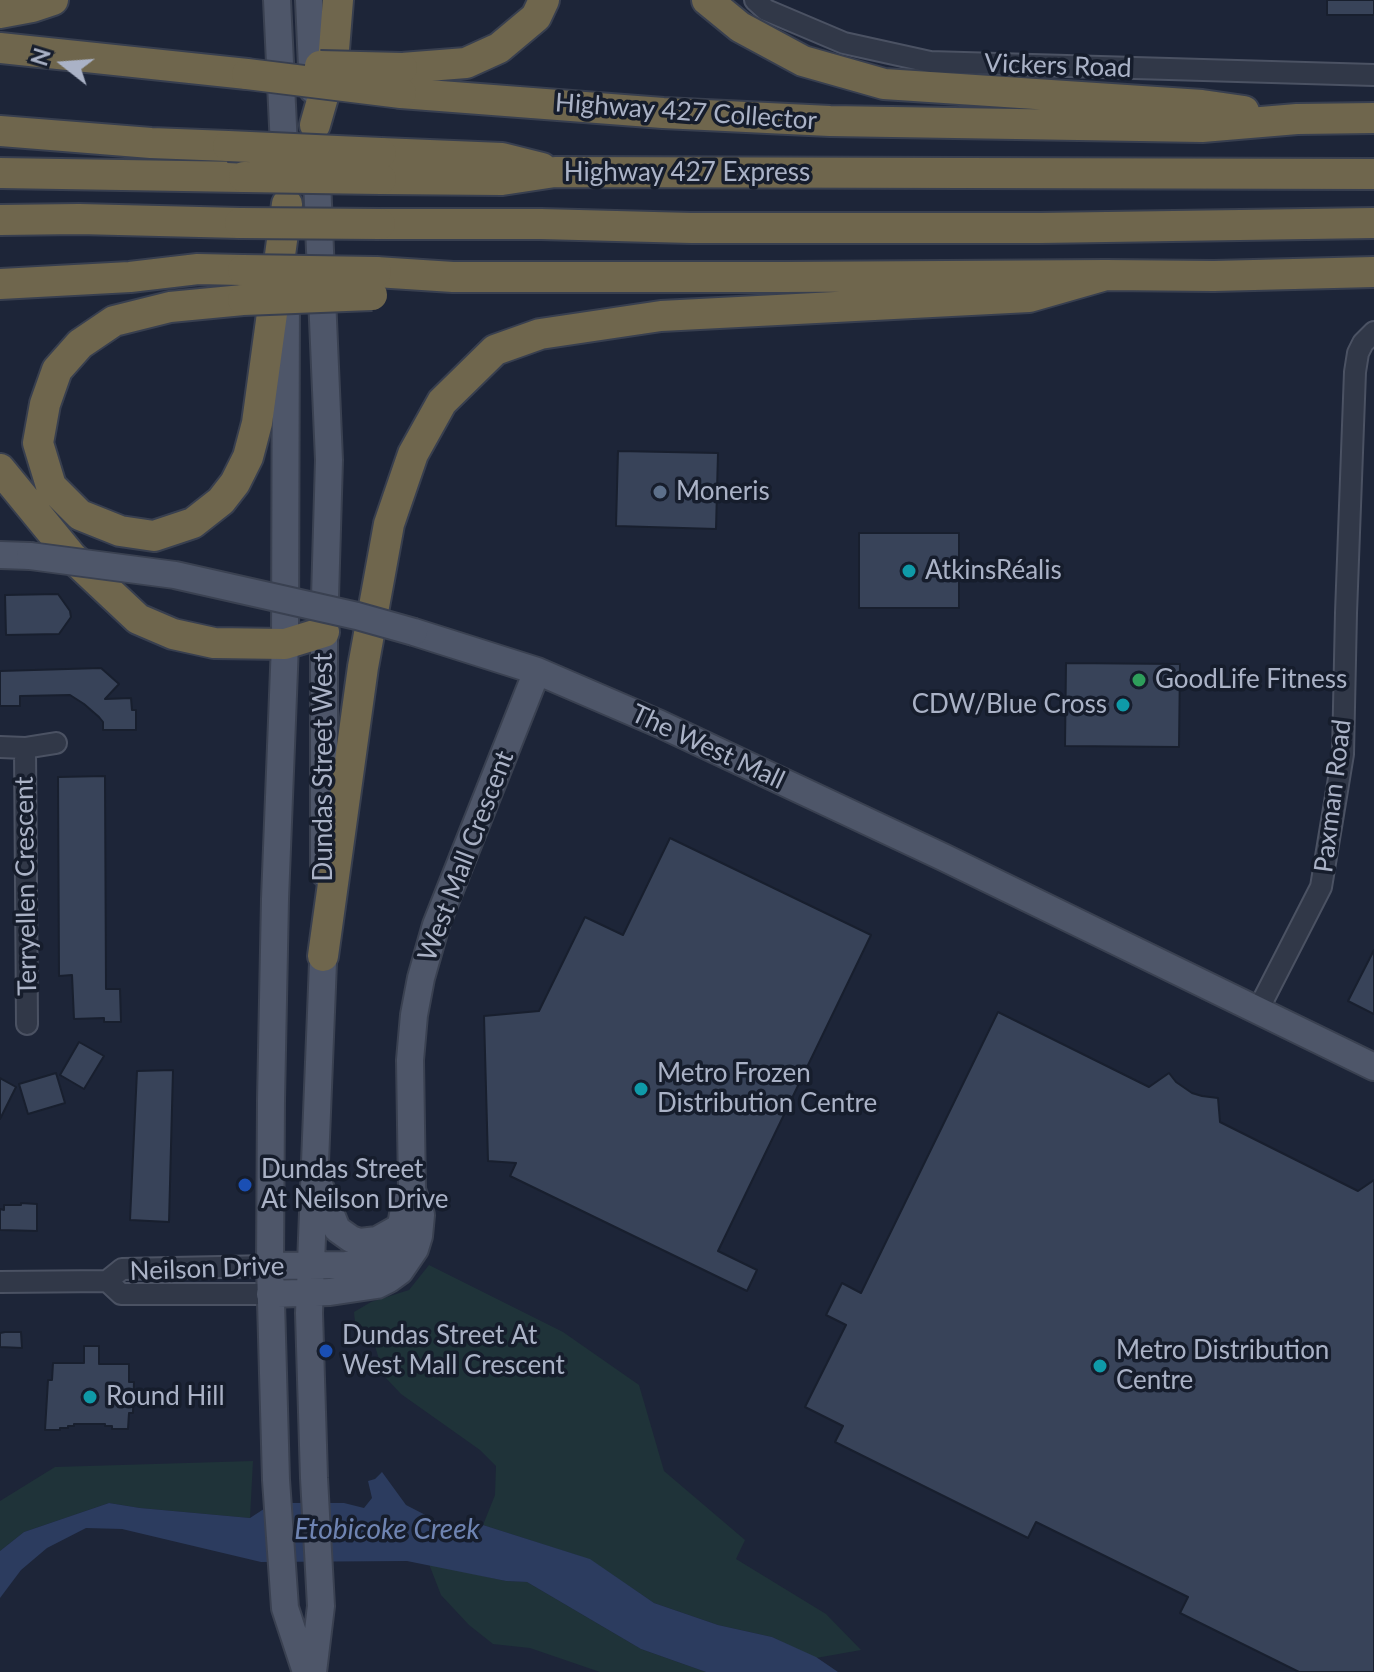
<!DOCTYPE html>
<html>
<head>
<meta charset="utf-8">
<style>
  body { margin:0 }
  #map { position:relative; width:1374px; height:1672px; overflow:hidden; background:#1d2538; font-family:Lato,sans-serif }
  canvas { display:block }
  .north { position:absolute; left:24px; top:24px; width:80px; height:80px; -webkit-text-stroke:6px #161d2c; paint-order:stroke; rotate:287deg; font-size:22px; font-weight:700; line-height:32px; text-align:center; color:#aab2c6 }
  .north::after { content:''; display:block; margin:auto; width:28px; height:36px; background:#aab2c6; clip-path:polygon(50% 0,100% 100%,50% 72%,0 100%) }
</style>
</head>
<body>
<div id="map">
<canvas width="1374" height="1672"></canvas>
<div class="north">N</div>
</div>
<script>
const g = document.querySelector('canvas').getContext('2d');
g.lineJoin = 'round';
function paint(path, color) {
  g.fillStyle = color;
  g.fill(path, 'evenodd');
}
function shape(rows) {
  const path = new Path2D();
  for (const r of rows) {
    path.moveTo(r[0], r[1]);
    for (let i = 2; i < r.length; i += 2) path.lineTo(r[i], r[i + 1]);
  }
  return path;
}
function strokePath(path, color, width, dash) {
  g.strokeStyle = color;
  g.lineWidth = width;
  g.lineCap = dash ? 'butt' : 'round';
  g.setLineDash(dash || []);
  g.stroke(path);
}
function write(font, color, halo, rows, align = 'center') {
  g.font = font + ' Lato,sans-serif';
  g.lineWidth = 7;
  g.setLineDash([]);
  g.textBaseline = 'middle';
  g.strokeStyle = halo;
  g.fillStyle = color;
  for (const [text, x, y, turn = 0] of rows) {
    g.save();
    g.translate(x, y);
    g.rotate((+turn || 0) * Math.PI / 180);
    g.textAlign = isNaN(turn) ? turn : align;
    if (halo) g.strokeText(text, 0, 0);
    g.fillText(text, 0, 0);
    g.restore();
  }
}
paint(shape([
  [429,1265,563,1332,639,1385,664,1471,745,1540,736,1559,826,1614,861,1650,816,1658,772,1637,718,1625,654,1603,589,1559,483,1525,495,1495,496,1466,480,1450,401,1394,384,1376,372,1336,355,1322,354,1312,371,1302,409,1290],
  [253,1461,250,1518,140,1508,109,1503,24,1532,0,1551,0,1501,55,1467],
  [429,1564,506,1581,527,1582,641,1649,706,1672,600,1672,530,1648,493,1644,469,1625,441,1595]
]), '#1f3339');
paint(shape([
  [382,1472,406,1505,439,1522,483,1525,590,1559,654,1603,718,1625,772,1637,816,1657,838,1672,706,1672,641,1649,527,1582,506,1581,407,1561,261,1562,122,1529,86,1528,47,1548,21,1570,0,1598,0,1551,24,1532,109,1503,140,1508,250,1518,273,1503,344,1503,364,1508,372,1498,368,1481,375,1479]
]), '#2c3c5f');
const building = shape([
  [1327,0,1374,0,1374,15,1327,15,1327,0],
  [618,451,718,453,716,529,616,526,618,451],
  [859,533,959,533,959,608,859,608,859,533],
  [58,594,70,611,71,617,59,634,6,635,5,595,58,594],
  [1066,663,1180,664,1179,747,1065,746,1066,663],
  [101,668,119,684,105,699,131,698,132,710,136,710,136,730,103,730,103,722,99,717,84,704,70,695,20,696,20,706,0,706,0,671,101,668],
  [105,776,106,989,120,989,121,1022,104,1022,104,1018,74,1019,72,975,59,976,58,777,105,776],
  [670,838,871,935,718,1251,757,1270,747,1291,510,1176,516,1163,488,1161,484,1016,539,1011,585,917,623,935,670,838],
  [1374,950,1374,1014,1348,1001,1374,950],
  [998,1012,1149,1087,1169,1073,1176,1082,1192,1093,1202,1096,1218,1098,1220,1122,1358,1191,1374,1180,1374,1672,1299,1672,1180,1613,1188,1597,1036,1522,1028,1538,835,1442,843,1426,805,1407,846,1325,826,1315,842,1283,861,1293,998,1012],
  [79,1042,104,1056,84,1089,60,1075,79,1042],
  [173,1070,169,1222,130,1220,137,1071,173,1070],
  [56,1073,65,1103,28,1114,19,1084,56,1073],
  [0,1078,16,1087,0,1119,0,1078],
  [21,1203,37,1204,37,1231,0,1230,0,1209,4,1210,4,1205,21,1205,21,1203],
  [5,1332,21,1332,22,1348,0,1347,0,1333,5,1332],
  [84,1346,99,1346,99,1364,129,1364,129,1382,134,1382,133,1413,129,1413,128,1429,112,1429,112,1426,105,1426,105,1424,74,1424,74,1426,68,1426,68,1428,60,1428,60,1430,45,1430,48,1380,52,1380,53,1363,84,1363,84,1346]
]);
paint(building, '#384359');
strokePath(building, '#181f2e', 2);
const minor = shape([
  [755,0,766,10,844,43,930,62,1374,75],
  [0,747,25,748,56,743],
  [25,748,27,1024],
  [1258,1010,1321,887,1343,754,1346,613,1355,372,1358,353,1363,343,1374,332],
  [107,1281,121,1294,270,1294],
  [0,1282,107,1281,122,1269,270,1266]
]);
const major = shape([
  [277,0,285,168],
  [309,0,313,90],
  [316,157,329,460,324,632,324,873],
  [286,287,285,644,275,899,271,1101,270,1266,276,1480,285,1608,306,1672],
  [0,555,30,556],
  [414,632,537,671,660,724,943,857,1374,1067],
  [319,1184,337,1229,351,1239,360,1242,377,1240,402,1226],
  [270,1266,346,1265,370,1262,384,1257,395,1247,398,1241,404,1209,412,1190],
  [270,1294,330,1292,377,1285,389,1279,400,1271,415,1249,419,1236,421,1215,412,1190,410,1060,414,1015,421,978,436,925,537,671],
  [313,1672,321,1606,314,1478,309,1313,324,937]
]);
const highway = shape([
  [707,0,740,27,803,61,884,84,1202,105,1244,111],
  [0,13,32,7,53,0],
  [0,48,247,74],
  [402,68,466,63,499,48,536,17,544,0],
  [401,93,663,113,830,121,1202,127,1297,119,1374,118],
  [315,125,333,62,338,0],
  [0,131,151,143,228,146],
  [381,153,502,158,542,168],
  [0,173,244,177],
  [381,179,502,180,555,172,1374,174],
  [0,220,79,219,240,223],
  [380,224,541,224,691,228,1040,228,1374,223],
  [376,272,453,277,783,277,1106,275,1214,276,1374,272],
  [0,284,130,277,198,269,243,270],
  [243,300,170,307,114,321,80,344,57,370,45,404,38,443,51,486,80,515,120,531,154,536,193,523,221,501,235,483,248,457,257,423,287,204],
  [0,469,72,557,138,619,173,634,214,643,285,644,324,632],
  [323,956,363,667,389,524,413,454,442,402,495,350,540,334,661,316,1029,297,1106,275]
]);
strokePath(minor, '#4b5263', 24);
strokePath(major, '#3a4151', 30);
strokePath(highway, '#383f4f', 34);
strokePath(minor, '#313848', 20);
strokePath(major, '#4e5669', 26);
strokePath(highway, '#6f664d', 30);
const majorBridge = shape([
  [30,556,175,575,357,616,414,632]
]);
const highwayBridge = shape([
  [320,66,402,68],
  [247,74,401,93],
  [228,146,381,153],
  [244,177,381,179],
  [240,223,380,224],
  [243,270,376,272],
  [243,300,372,295]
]);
strokePath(majorBridge, '#3a4151', 30, []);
strokePath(highwayBridge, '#383f4f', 34, []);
strokePath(majorBridge, '#4e5669', 26);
strokePath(highwayBridge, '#6f664d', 30);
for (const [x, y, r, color] of [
  [660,492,8,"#5c6f8a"],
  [909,571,8,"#0f9aa8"],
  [1139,680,8,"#2e9e5b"],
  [1123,705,8,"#0f9aa8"],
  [641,1089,8,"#0f9aa8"],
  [245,1185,8,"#1a4fb4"],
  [326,1351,8,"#1a4fb4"],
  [1100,1366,8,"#0f9aa8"],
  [90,1397,8,"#0f9aa8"]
]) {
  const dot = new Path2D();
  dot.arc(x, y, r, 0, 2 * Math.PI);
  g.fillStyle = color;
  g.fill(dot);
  strokePath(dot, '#161d2c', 3);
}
write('26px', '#aab2c6', '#161d2c', [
  ["Vickers Road",1058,66,2],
  ["Highway 427 Collector",686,112,4],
  ["Highway 427 Express",687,173],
  ["The West Mall",708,747,25],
  ["Dundas Street West",324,767,-90],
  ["Paxman Road",1333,796,-83],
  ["West Mall Crescent",466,856,-69],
  ["Terryellen Crescent",26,886,-91],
  ["Neilson Drive",207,1269,-2]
]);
write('26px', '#aab2c6', '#161d2c', [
  ["Moneris",676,492],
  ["AtkinsRéalis",925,571],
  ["GoodLife Fitness",1155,680],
  ["CDW/Blue Cross",1107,705,"right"],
  ["Metro Frozen",657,1074],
  ["Distribution Centre",657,1104],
  ["Dundas Street",261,1170],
  ["At Neilson Drive",261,1200],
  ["Dundas Street At",342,1336],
  ["West Mall Crescent",342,1366],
  ["Metro Distribution",1116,1351],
  ["Centre",1116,1381],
  ["Round Hill",106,1397]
], 'left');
write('italic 28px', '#6f84b2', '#161d2c', [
  ["Etobicoke Creek",387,1530]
]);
</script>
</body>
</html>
